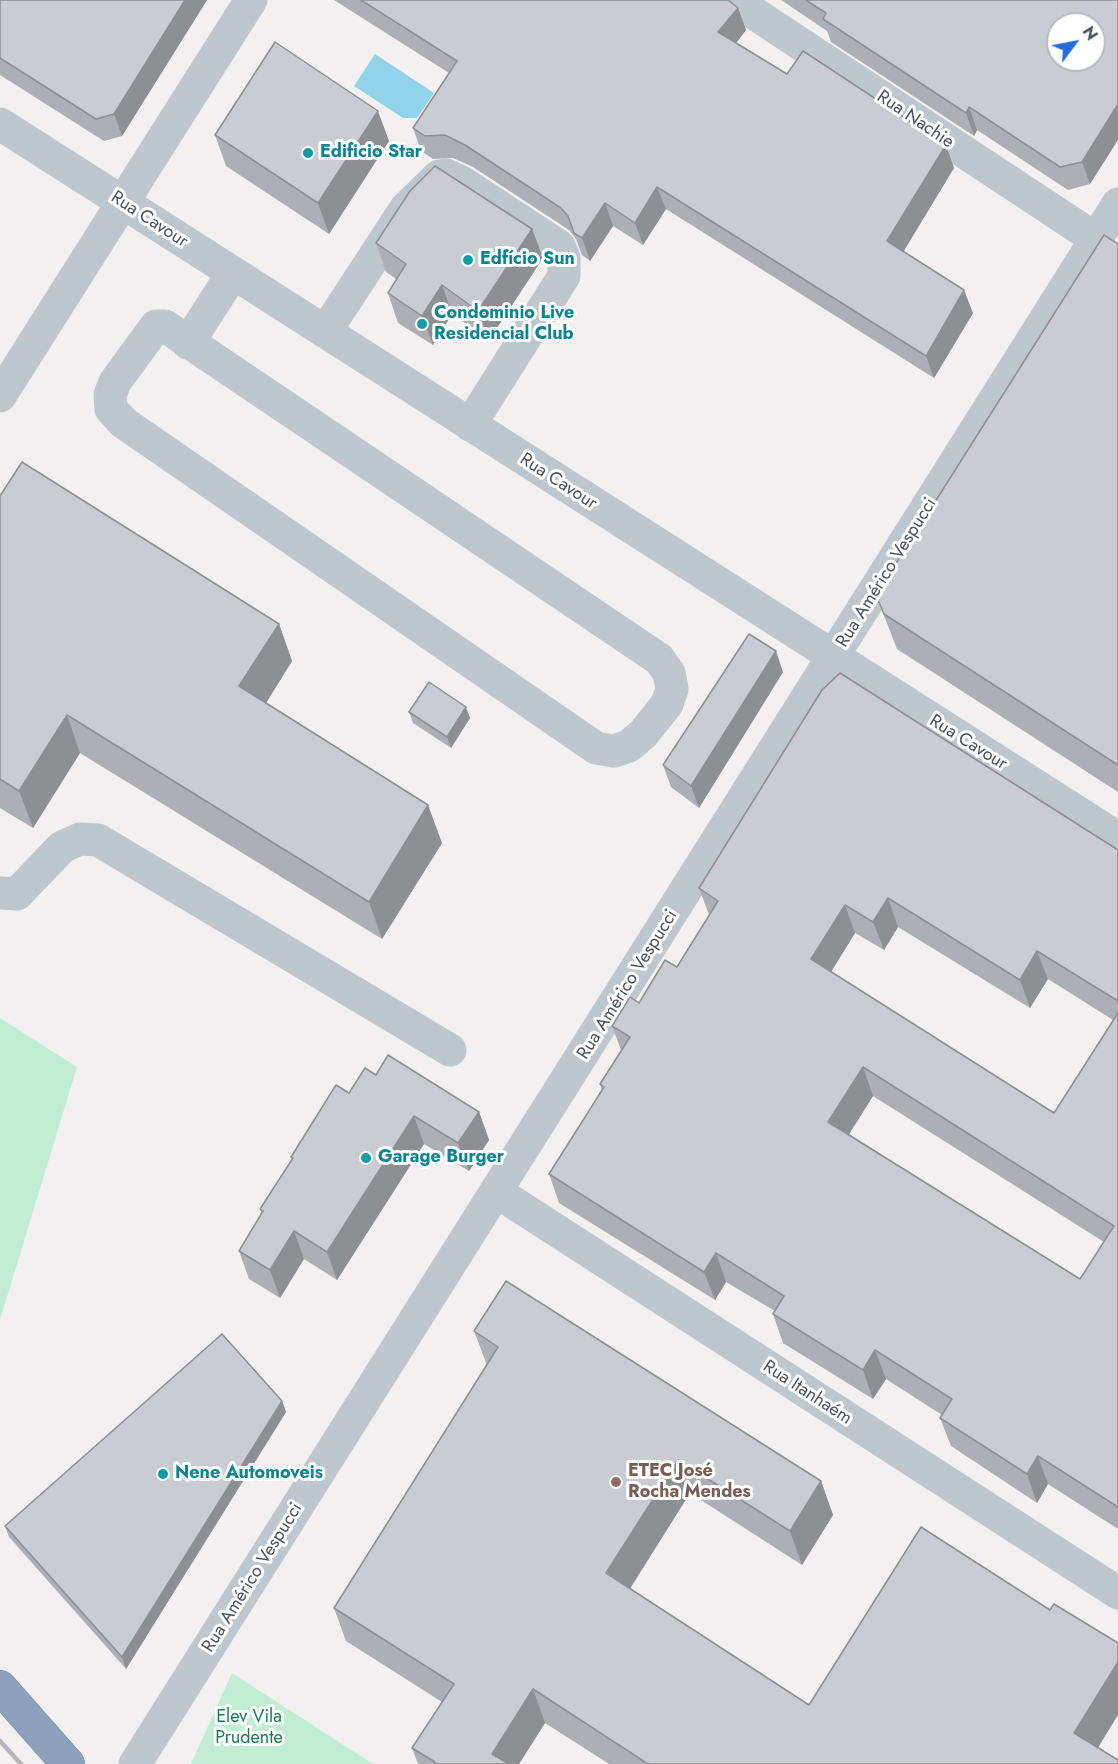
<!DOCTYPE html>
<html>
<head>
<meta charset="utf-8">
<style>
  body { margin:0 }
  #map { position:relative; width:1118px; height:1764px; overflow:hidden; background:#f2f0f0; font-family:Jost,sans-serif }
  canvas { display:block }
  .north { position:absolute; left:1046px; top:12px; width:60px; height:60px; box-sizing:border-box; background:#fff; border:2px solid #b6babe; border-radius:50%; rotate:58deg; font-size:16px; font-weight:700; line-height:24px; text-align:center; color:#49535d }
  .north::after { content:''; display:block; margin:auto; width:21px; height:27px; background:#236dda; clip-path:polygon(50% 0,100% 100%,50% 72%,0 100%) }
</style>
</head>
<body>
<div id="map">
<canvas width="1118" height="1764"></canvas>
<div class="north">N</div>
</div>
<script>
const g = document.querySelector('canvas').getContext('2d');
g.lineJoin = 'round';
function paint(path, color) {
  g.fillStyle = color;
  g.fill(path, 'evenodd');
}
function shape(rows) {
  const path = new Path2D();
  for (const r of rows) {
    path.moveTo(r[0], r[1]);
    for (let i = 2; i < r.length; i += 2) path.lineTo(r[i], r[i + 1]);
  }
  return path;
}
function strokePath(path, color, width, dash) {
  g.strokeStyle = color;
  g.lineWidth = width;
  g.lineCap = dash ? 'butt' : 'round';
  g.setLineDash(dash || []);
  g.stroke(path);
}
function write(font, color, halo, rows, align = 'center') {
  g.font = font + ' Jost,sans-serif';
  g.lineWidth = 6;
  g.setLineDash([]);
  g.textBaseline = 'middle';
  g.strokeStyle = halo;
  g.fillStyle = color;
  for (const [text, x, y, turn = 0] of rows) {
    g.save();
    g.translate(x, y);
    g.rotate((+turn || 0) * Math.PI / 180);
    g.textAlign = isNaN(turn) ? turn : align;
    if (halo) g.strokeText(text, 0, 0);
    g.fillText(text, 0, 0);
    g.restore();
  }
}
paint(shape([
  [0,1018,77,1067,0,1320],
  [232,1673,373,1764,191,1764]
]), '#c1edd4');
paint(shape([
  [375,54,434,93,417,118,403,118,354,86]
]), '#91d3e8');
const highway = shape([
  [0,1687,68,1764]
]);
strokePath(highway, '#768ca8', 34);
strokePath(shape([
  [734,0,1096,239],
  [0,124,1118,838],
  [156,326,165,326,659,659,669,673,672,689,667,704,643,734,629,746,614,751,596,748,124,423,111,409,110,395,115,382,156,326],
  [325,332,406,208,439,176,446,175,463,183,559,246,564,258,564,276,470,425],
  [188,343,233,273],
  [0,396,251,0],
  [0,893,17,894,62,847,80,839,98,840,450,1050],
  [497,1192,1118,1593],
  [135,1764,1118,204]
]), '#bfc7ce', 33);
strokePath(highway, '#8ba1bc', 33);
strokePath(shape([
  [0,1741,21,1764]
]), '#b3b5ba', 4.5);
paint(shape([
  [0,0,207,0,122,136,104,141,0,75],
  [334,0,728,0,738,8,746,30,736,43,787,74,954,168,903,251,973,313,934,378,666,209,643,245,613,226,590,261,582,255,576,239,569,230,473,167,453,158,433,159,421,151,413,128,449,73],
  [781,0,1118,0,1090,184,1068,190,977,130,974,136,831,42,827,31],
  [215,135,389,141,329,234,226,166],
  [532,229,543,258,489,340,452,314,433,345,398,323,388,293,396,279,386,272,376,243],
  [1118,244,1118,792,897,649,876,595],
  [0,496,279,624,292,661,266,703,442,843,382,939,80,753,33,828,0,808],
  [783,672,699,808,671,787,663,765],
  [409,712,470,718,451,748,413,723],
  [1118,850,1118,1529,1048,1484,1037,1503,951,1446,940,1418,942,1415,886,1379,873,1399,783,1343,773,1314,775,1311,726,1282,715,1300,559,1203,549,1174,602,1091,600,1084,621,1050,612,1026,639,1003,677,967,709,915,699,888],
  [898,927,1030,1008,1048,979,1113,1020,1054,1113,831,972,855,933,884,950],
  [873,1096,1104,1242,1080,1279,849,1134],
  [349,1093,479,1112,489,1140,469,1171,424,1144,337,1280,304,1259,280,1298,249,1279,239,1251,262,1213,260,1209,292,1159,291,1157],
  [474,1331,821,1481,833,1515,802,1565,690,1493,630,1589,809,1705,1098,1748,1118,1764,609,1764,545,1723,519,1764,418,1764,412,1748,442,1702,346,1641,334,1608,487,1365],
  [282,1401,286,1412,126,1669,9,1537,5,1526]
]), '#aeafb5');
paint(shape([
  [185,0,207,0,122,136,114,114],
  [738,8,746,30,727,55,718,32],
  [1118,104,1118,140,1090,184,1082,162],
  [969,107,977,130,974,136,966,113],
  [378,111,389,141,329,234,318,203],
  [946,145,954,168,896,264,887,241],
  [657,187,666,209,643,245,635,223],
  [605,203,613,226,590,261,582,238],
  [532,229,543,258,489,340,478,311],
  [442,285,452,314,433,345,422,316],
  [964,290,973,313,934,378,926,356],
  [279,624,292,661,253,724,239,686],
  [776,651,783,672,699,808,691,786],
  [466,707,470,718,451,748,447,737],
  [67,715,80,753,33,828,19,791],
  [428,805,442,843,382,939,369,902],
  [888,898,898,927,884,950,873,922],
  [845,905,855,933,821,988,811,959],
  [1037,951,1048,979,1030,1008,1020,980],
  [863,1067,873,1096,839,1150,828,1122],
  [479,1112,489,1140,469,1171,458,1143],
  [414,1116,424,1144,337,1280,327,1252],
  [294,1231,304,1259,280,1298,270,1270],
  [716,1253,726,1282,715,1300,704,1272],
  [875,1350,886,1379,873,1399,863,1370],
  [282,1401,286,1412,126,1669,122,1657],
  [1038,1456,1048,1484,1037,1503,1027,1474],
  [678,1460,690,1493,618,1607,606,1573],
  [821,1481,833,1515,802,1565,790,1531],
  [1118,1662,1118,1715,1088,1764,1074,1733],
  [533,1689,545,1723,519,1764,496,1764,492,1754]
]), '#8d8f93');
const building = shape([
  [0,0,185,0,114,114,96,119,0,58,0,0],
  [361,0,728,0,738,8,718,32,787,74,803,51,946,145,887,241,964,290,926,356,657,187,635,223,605,203,582,238,574,233,568,216,561,208,465,145,445,135,425,136,413,128,457,61,361,0],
  [806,0,1118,0,1118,104,1082,162,1060,167,969,107,966,113,823,19,826,13,806,0],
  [1058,24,1094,24,1094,60,1058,60,1058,24],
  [275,42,378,111,318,203,215,135,275,42],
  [435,166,532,229,478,311,442,285,422,316,388,293,406,264,376,243,410,191,435,166],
  [1104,235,1118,244,1118,765,884,614,876,595,1104,235],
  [22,462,279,624,239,686,428,805,369,902,67,715,19,791,0,779,0,496,22,462],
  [749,634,776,651,691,786,663,765,749,634],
  [840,673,1118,850,1118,1001,1037,951,1020,980,888,898,873,922,845,905,811,959,1054,1113,1118,1013,1118,1507,1038,1456,1027,1474,940,1418,952,1399,875,1350,863,1370,773,1314,784,1296,716,1253,704,1272,549,1174,604,1087,600,1084,630,1037,612,1026,630,997,639,1003,665,960,677,967,718,901,699,888,822,690,840,673],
  [863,1067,1114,1226,1080,1279,828,1122,863,1067],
  [429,682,466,707,447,737,409,712,429,682],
  [388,1055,479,1112,458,1143,414,1116,327,1252,294,1231,270,1270,239,1251,263,1211,260,1209,293,1158,291,1157,336,1085,349,1093,365,1068,376,1075,388,1055],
  [506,1281,821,1481,790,1531,678,1460,606,1573,809,1705,921,1527,1050,1610,1054,1604,1118,1643,1118,1662,1074,1733,1118,1760,1118,1764,648,1764,533,1689,492,1754,509,1764,434,1764,435,1762,412,1748,454,1684,334,1608,498,1347,474,1331,506,1281],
  [222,1334,282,1401,122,1657,5,1526,222,1334]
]);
paint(building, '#caccd2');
strokePath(building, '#8d8f93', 1.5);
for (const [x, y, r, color] of [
  [308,153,6,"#0f9aa8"],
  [468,260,6,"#0f9aa8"],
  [422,324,6,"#0f9aa8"],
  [366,1158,6,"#0f9aa8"],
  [163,1474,6,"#0f9aa8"],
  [616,1482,6,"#8d6e63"]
]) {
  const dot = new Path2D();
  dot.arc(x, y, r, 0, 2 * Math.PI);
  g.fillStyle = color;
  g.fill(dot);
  strokePath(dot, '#fff', 2);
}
write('18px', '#49535d', '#fff', [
  ["Rua Nachie",915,120,34],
  ["Rua Cavour",149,220,33],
  ["Rua Cavour",558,482,33],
  ["Rua Américo Vespucci",887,573,-58],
  ["Rua Cavour",968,743,32],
  ["Rua Américo Vespucci",628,985,-58],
  ["Rua Itanhaém",807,1393,33],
  ["Rua Américo Vespucci",253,1578,-58]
]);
write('bold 18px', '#0d838f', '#fff', [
  ["Edificio Star",320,153],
  ["Edfício Sun",480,260],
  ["Condominio Live",434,314],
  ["Residencial Club",434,335],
  ["Garage Burger",378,1158],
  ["Nene Automoveis",175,1474]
], 'left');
write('bold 18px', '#785e54', '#fff', [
  ["ETEC José",628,1472],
  ["Rocha Mendes",628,1493]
], 'left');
write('18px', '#1c7b4f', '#fff', [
  ["Elev Vila",249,1718],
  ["Prudente",249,1739]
]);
</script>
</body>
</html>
